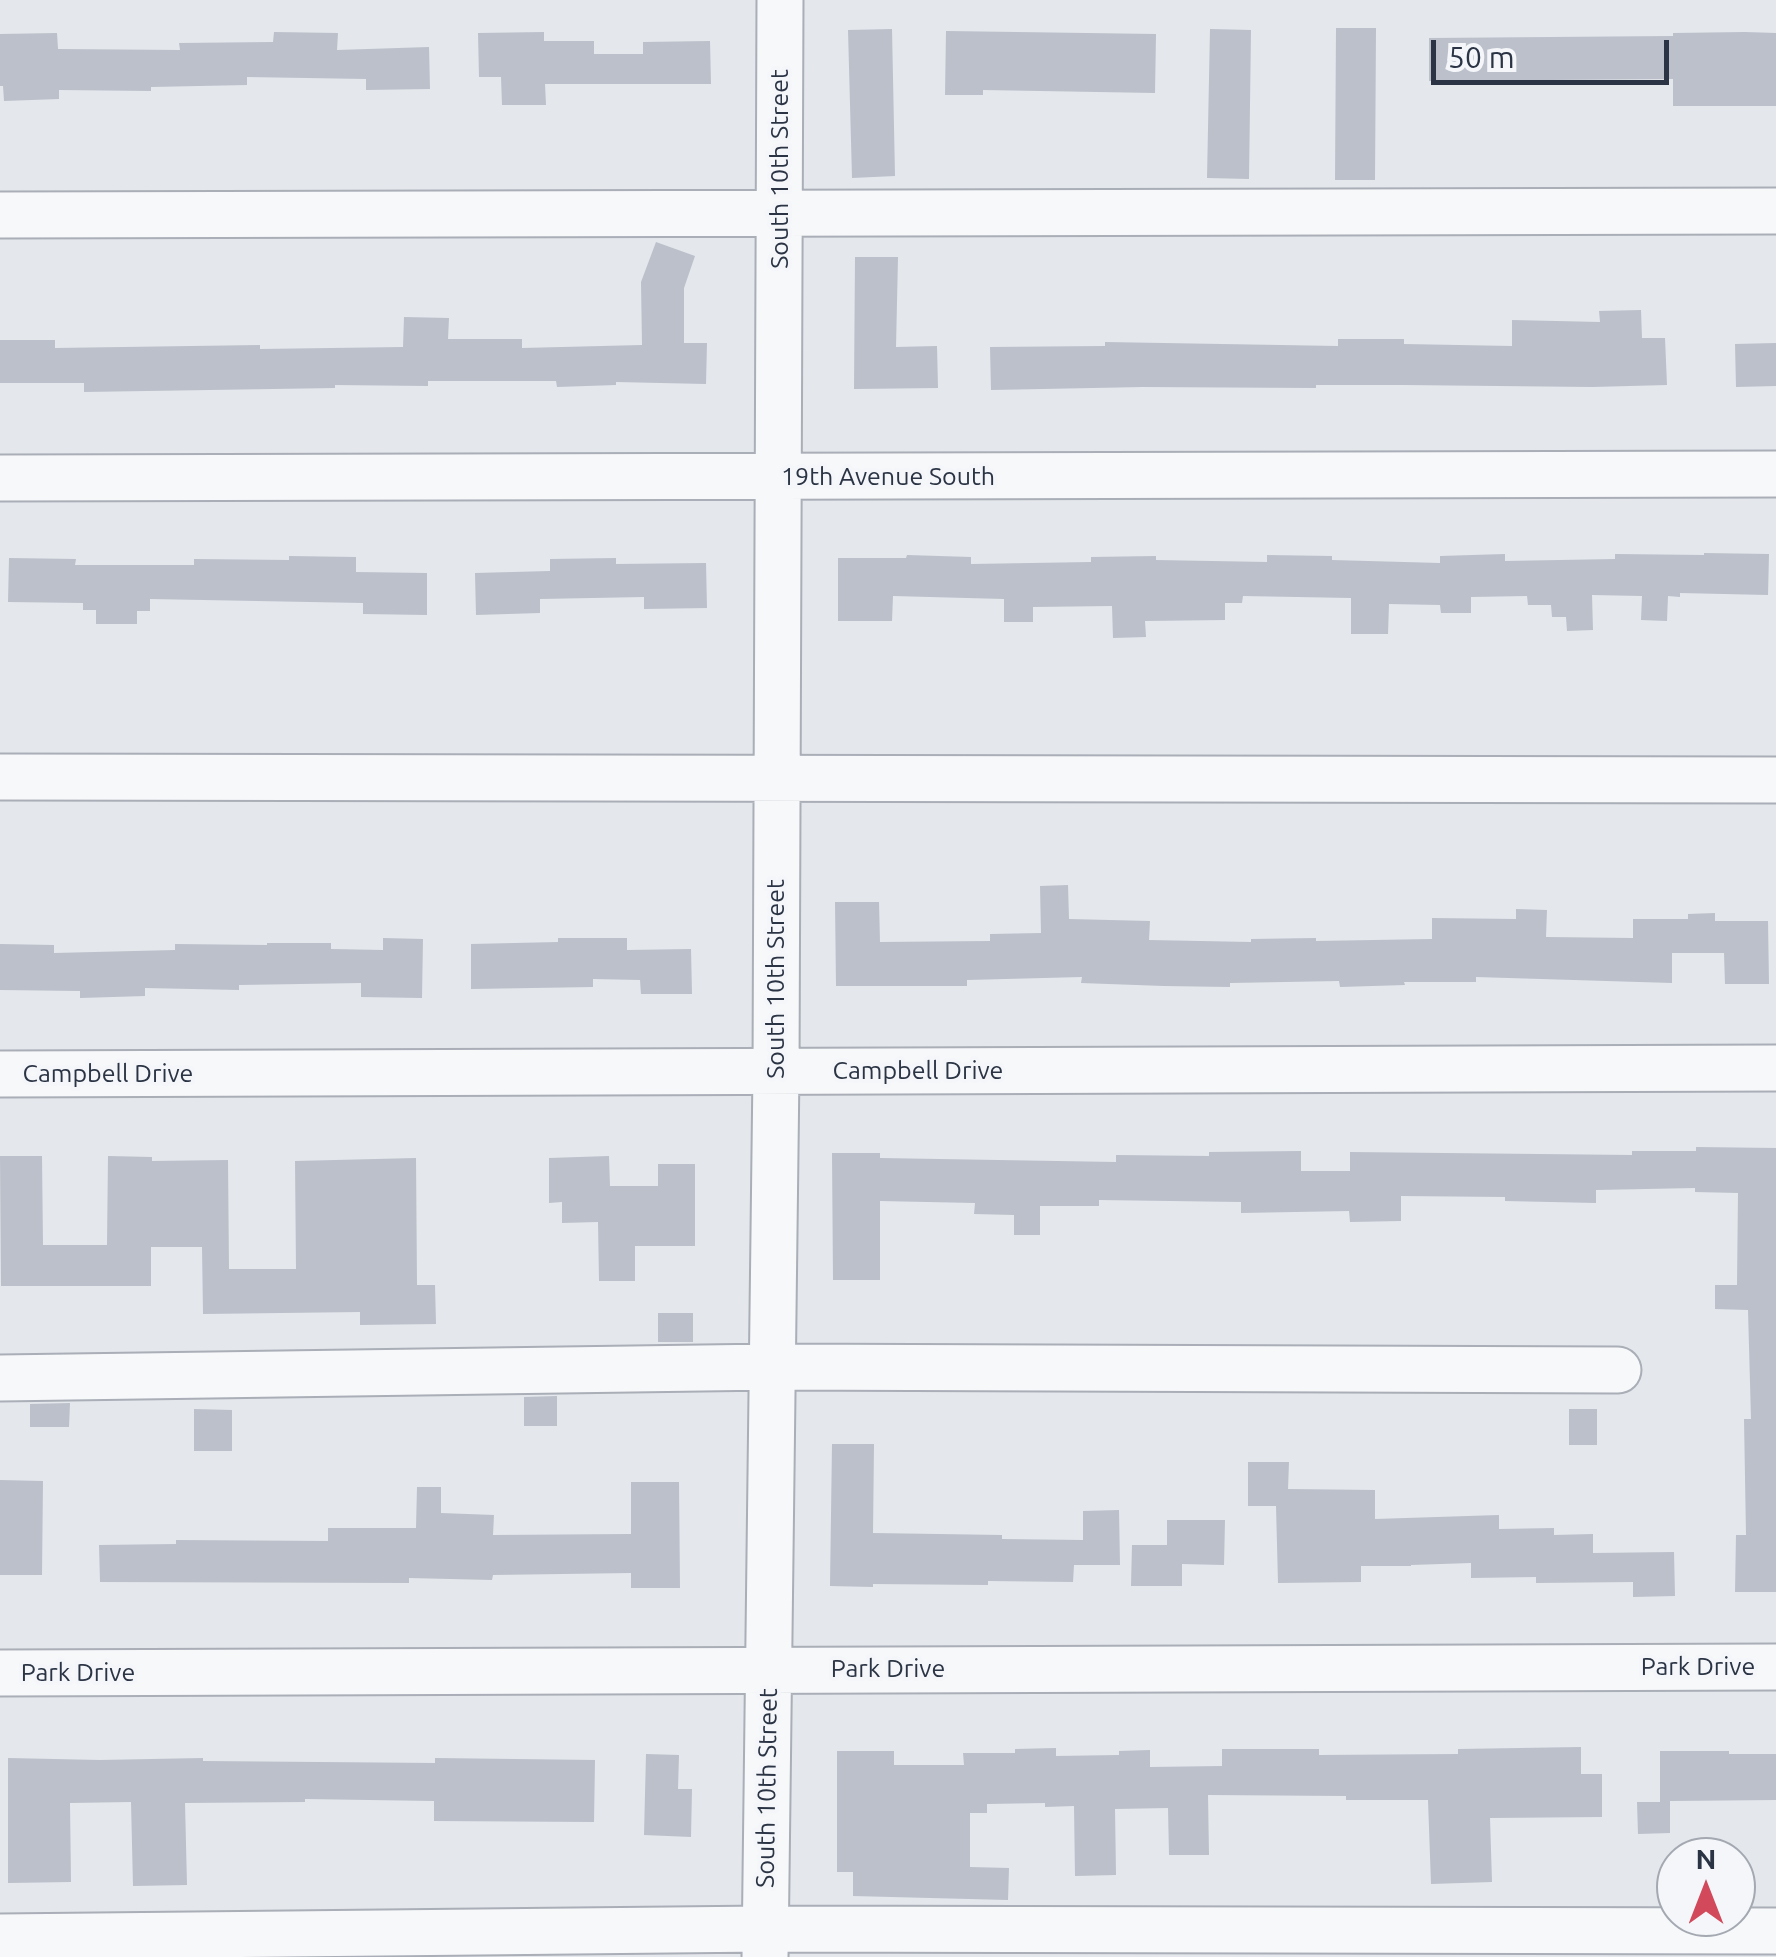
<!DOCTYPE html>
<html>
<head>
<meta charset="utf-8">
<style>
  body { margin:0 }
  #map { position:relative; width:1776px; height:1957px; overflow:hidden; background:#e4e7ec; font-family:Ubuntu,sans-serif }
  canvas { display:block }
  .north { position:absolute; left:1656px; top:1837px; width:100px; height:100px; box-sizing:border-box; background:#f4f6f9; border:2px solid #a4a8b1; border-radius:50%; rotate:0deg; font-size:28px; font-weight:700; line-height:40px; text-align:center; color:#2b3445 }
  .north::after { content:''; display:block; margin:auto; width:35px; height:45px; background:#d1495b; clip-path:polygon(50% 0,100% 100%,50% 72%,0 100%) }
  .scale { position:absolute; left:1431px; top:40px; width:238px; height:45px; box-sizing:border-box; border:5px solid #2b3445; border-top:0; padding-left:12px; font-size:30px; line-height:35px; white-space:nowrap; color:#2b3445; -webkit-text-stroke:8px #f4f6f9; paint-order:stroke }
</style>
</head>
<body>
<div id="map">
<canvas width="1776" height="1957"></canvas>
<div class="north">N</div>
<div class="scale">50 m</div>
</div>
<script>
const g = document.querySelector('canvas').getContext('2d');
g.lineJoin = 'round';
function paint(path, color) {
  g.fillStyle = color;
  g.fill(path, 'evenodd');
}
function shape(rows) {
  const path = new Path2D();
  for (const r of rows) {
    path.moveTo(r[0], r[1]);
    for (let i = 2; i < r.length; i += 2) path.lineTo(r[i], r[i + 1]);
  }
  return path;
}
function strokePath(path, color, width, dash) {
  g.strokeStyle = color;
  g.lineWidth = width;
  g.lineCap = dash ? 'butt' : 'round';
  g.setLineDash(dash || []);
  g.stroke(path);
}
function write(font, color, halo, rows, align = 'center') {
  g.font = font + ' Ubuntu,sans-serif';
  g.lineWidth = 8;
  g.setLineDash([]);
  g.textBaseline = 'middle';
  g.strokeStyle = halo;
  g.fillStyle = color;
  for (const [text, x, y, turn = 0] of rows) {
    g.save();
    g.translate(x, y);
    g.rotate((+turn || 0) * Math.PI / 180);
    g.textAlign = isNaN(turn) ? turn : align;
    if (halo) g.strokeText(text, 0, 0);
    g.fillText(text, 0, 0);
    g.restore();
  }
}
paint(shape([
  [1336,28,1376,28,1375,180,1335,180],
  [892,29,895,176,852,178,848,30],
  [1210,29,1251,30,1249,179,1207,178],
  [946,31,1156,34,1155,93,983,90,983,95,945,95],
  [274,32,338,33,337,50,429,47,430,89,366,90,366,79,247,77,247,85,151,87,151,91,59,90,59,99,4,101,3,86,0,86,0,34,57,33,58,49,180,50,179,43,273,42],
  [544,32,544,41,594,41,594,54,643,54,643,42,710,41,711,84,545,84,546,105,502,105,501,77,479,77,478,33],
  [1745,32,1776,33,1776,106,1673,106,1673,79,1429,81,1429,38,1673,36,1673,33],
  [656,242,695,256,684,288,684,343,707,343,706,384,616,382,616,385,557,387,556,381,428,381,428,386,335,385,335,388,84,392,84,383,0,383,0,340,55,340,55,348,260,345,260,349,403,347,404,317,449,318,448,339,522,339,522,348,642,345,641,282],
  [855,257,898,257,896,347,937,346,938,388,854,389],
  [1641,310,1642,338,1665,338,1667,385,1592,387,1404,385,1316,385,1316,388,1143,387,991,390,990,347,1105,346,1105,342,1338,346,1338,339,1404,339,1404,344,1512,346,1512,320,1600,322,1599,311],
  [1776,343,1776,386,1736,387,1735,344],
  [1704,553,1769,554,1768,595,1680,593,1680,597,1668,596,1667,621,1641,620,1642,596,1592,595,1593,630,1567,631,1566,617,1552,617,1551,605,1528,605,1527,596,1471,597,1471,613,1441,613,1440,605,1389,604,1388,634,1351,634,1351,598,1243,596,1242,603,1225,603,1225,620,1145,621,1146,637,1113,638,1112,606,1033,607,1033,622,1004,622,1004,599,893,596,892,621,838,621,838,558,906,558,907,555,971,557,971,564,1091,562,1091,557,1156,556,1156,560,1267,562,1267,555,1332,556,1332,560,1440,563,1440,556,1505,554,1505,561,1615,559,1615,554,1704,555],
  [289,556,356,557,356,572,427,573,427,615,363,614,363,603,150,599,150,611,137,611,137,624,96,624,96,610,83,610,83,603,8,602,9,558,76,559,75,565,194,565,194,559,289,560],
  [616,558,616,564,706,563,707,608,644,609,644,597,540,599,540,613,476,615,475,573,550,571,550,559],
  [1068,885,1069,919,1150,921,1149,940,1251,942,1251,939,1316,938,1316,941,1432,939,1432,918,1516,919,1516,909,1547,910,1546,937,1633,938,1633,919,1688,919,1688,914,1715,913,1715,921,1768,921,1769,984,1725,984,1724,953,1672,953,1672,983,1476,977,1476,982,1404,982,1405,985,1340,987,1339,981,1230,983,1230,987,1164,986,1081,983,1082,977,967,980,967,986,836,986,835,902,879,902,880,942,990,941,990,934,1041,933,1040,886],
  [383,938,423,939,422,998,361,997,361,983,239,985,239,990,145,988,145,996,80,998,80,991,0,990,0,944,54,945,54,953,175,950,175,944,267,945,267,943,331,943,331,949,383,950],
  [558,938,627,938,627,950,691,949,692,994,641,994,640,980,593,979,593,987,471,989,471,944,558,942],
  [1696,1147,1776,1148,1776,1592,1735,1592,1736,1535,1746,1535,1744,1419,1751,1419,1748,1310,1715,1309,1715,1285,1737,1285,1738,1193,1695,1192,1695,1188,1596,1190,1596,1203,1505,1201,1505,1197,1401,1196,1401,1221,1350,1222,1349,1211,1241,1213,1241,1202,1099,1200,1099,1206,1040,1206,1040,1235,1014,1235,1014,1215,974,1214,975,1203,880,1201,880,1280,833,1280,832,1153,880,1153,880,1158,1116,1162,1116,1155,1209,1156,1209,1152,1301,1151,1301,1171,1350,1171,1350,1152,1632,1155,1632,1151,1696,1151],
  [0,1156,42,1156,43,1245,107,1245,108,1156,152,1157,152,1161,228,1160,229,1269,296,1269,295,1161,416,1158,417,1285,435,1285,436,1324,360,1325,360,1312,203,1314,202,1247,151,1247,151,1286,1,1286],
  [609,1156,610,1186,658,1186,658,1164,695,1164,695,1246,635,1246,635,1281,599,1281,598,1222,562,1223,562,1202,549,1203,549,1158],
  [658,1313,693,1313,693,1342,658,1342],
  [557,1396,557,1426,524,1426,524,1397],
  [70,1403,69,1427,30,1427,30,1404],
  [194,1409,232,1410,232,1451,194,1451],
  [1569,1409,1597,1409,1597,1445,1569,1445],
  [832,1444,874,1444,873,1533,1002,1535,1002,1539,1083,1540,1083,1511,1119,1510,1120,1565,1074,1565,1073,1582,988,1581,988,1585,873,1584,873,1587,830,1586],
  [1248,1462,1289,1462,1288,1489,1375,1490,1375,1519,1499,1515,1499,1529,1554,1528,1554,1535,1593,1534,1593,1553,1674,1552,1675,1596,1633,1597,1633,1582,1536,1583,1536,1577,1471,1578,1471,1563,1411,1565,1411,1566,1361,1566,1361,1582,1278,1583,1276,1506,1248,1506],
  [0,1480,43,1481,42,1575,0,1575],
  [631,1482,679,1482,680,1588,631,1588,631,1573,493,1575,492,1580,409,1578,409,1583,100,1582,99,1545,176,1544,176,1540,328,1541,328,1528,416,1528,417,1487,441,1487,441,1513,494,1515,493,1535,631,1534],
  [1167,1520,1225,1520,1224,1565,1182,1564,1182,1586,1131,1586,1132,1545,1167,1545],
  [1581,1747,1581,1774,1602,1774,1602,1817,1490,1818,1492,1882,1431,1884,1428,1800,1346,1800,1346,1796,1208,1795,1209,1855,1169,1855,1168,1808,1115,1809,1116,1875,1075,1876,1074,1806,1045,1807,1045,1803,987,1804,987,1813,970,1813,970,1867,1009,1868,1008,1900,853,1896,853,1872,837,1872,837,1751,894,1751,894,1765,964,1765,963,1753,1015,1753,1015,1749,1056,1748,1056,1756,1119,1755,1119,1751,1150,1750,1150,1767,1222,1766,1222,1749,1319,1749,1319,1755,1458,1754,1458,1749],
  [1660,1751,1729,1751,1729,1754,1776,1754,1776,1800,1670,1801,1670,1833,1638,1834,1637,1802,1660,1802],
  [646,1754,679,1755,678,1789,692,1789,691,1837,644,1835],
  [8,1758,100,1760,203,1758,203,1761,435,1763,435,1758,595,1760,594,1822,434,1821,434,1801,305,1799,305,1802,185,1803,187,1885,133,1886,131,1802,70,1803,71,1882,8,1883]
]), '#bbc0ca');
const minor = shape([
  [0,215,1776,211],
  [0,478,1776,474],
  [0,777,1776,780],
  [0,1074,1776,1068],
  [0,1378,772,1367,1618,1370],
  [0,1673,1776,1667],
  [0,1937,765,1929,1776,1931],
  [765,1957,776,1071,780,0]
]);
strokePath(minor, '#a9aeb7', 49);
strokePath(minor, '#f7f8fa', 45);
write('25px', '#2b3445', '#f4f6f9', [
  ["South 10th Street",780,169,-90],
  ["19th Avenue South",888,477],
  ["South 10th Street",776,979,-90],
  ["Campbell Drive",918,1071],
  ["Campbell Drive",108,1074],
  ["Park Drive",1698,1667],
  ["Park Drive",888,1669],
  ["Park Drive",78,1673],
  ["South 10th Street",767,1788,-89]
]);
</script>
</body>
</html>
